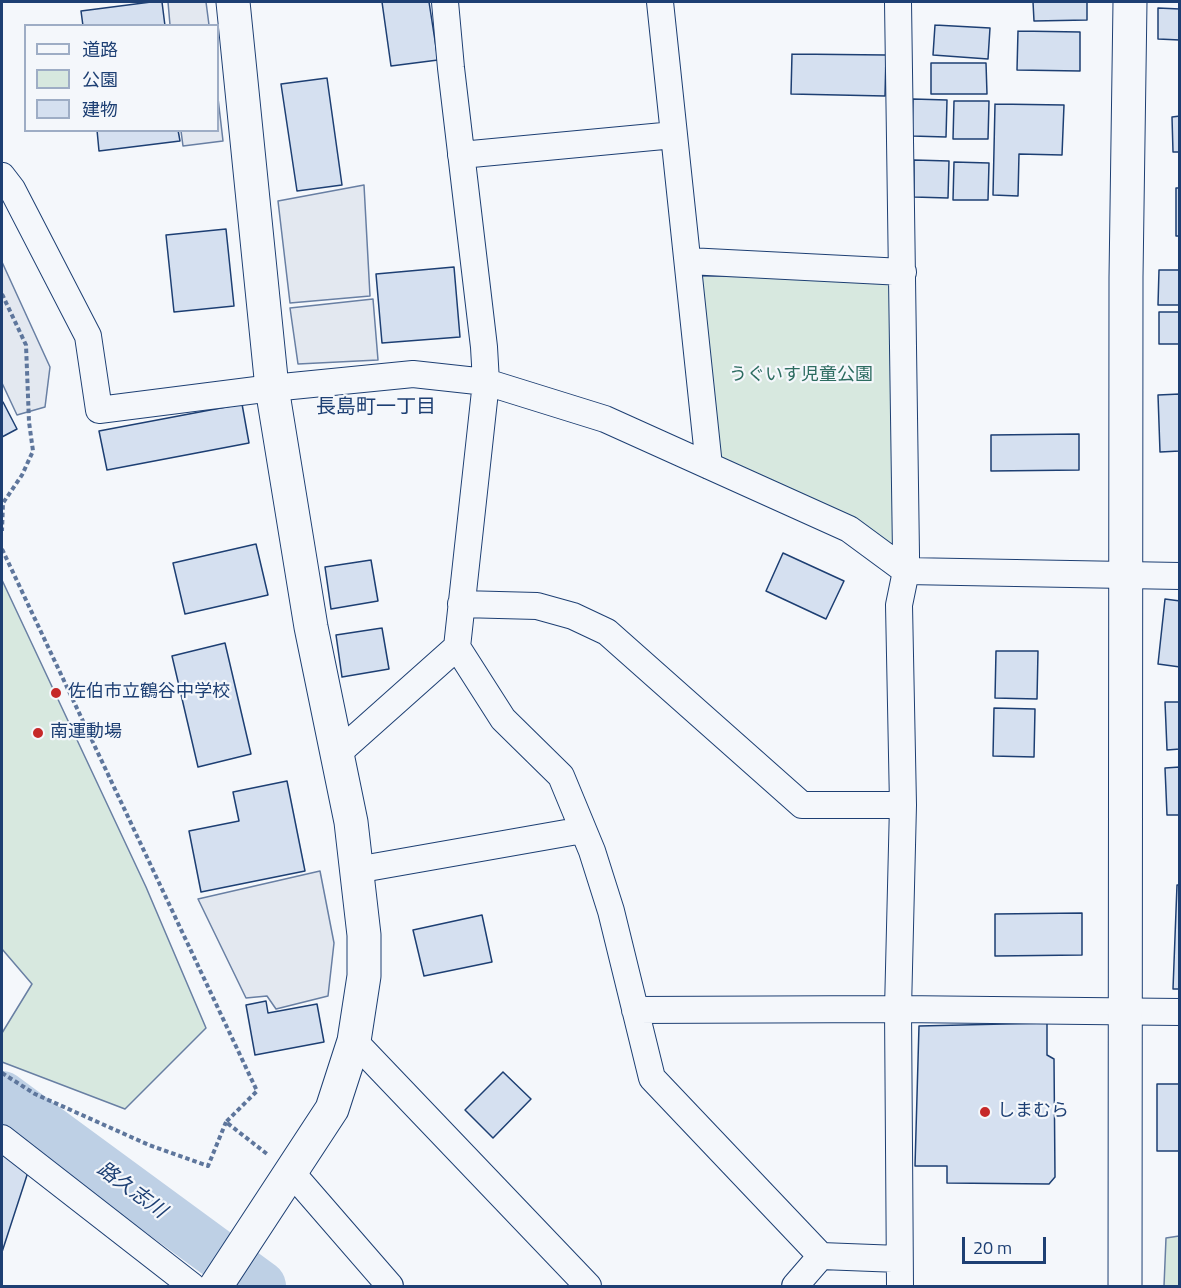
<!DOCTYPE html>
<html>
<head>
<meta charset="utf-8">
<style>
  body { margin:0 }
  #map { position:relative; width:1181px; height:1288px; overflow:hidden; background:#f4f7fb; font-family:"Titillium Web","Noto Sans JP",sans-serif }
  canvas { display:block }
  .frame { position:absolute; inset:0; border:3px solid #1d3f73; pointer-events:none }
  .legend { position:absolute; left:24px; top:24px; width:195px; height:108px; box-sizing:border-box; background:#f4f7fb; border:2px solid #9eadc5; margin:0; padding:8px 10px; list-style:none; font-size:18px; color:#1d3f73 }
  .legend li { display:flex; align-items:center; gap:12px; height:30px }
  .legend b { width:30px; border:2px solid #9eadc5 }
  .scale { position:absolute; left:962px; top:1237px; width:84px; height:27px; box-sizing:border-box; border:3px solid #1d3f73; border-top:0; padding-left:8px; font-size:18px; line-height:21px; white-space:nowrap; color:#1d3f73; -webkit-text-stroke:4px #f4f7fb; paint-order:stroke }
</style>
</head>
<body>
<div id="map">
<canvas width="1181" height="1288"></canvas>
<div class="frame"></div>
<ul class="legend">
<li><b style="height:8px;background:#f4f7fb"></b>道路</li>
<li><b style="height:16px;background:#d7e8df"></b>公園</li>
<li><b style="height:16px;background:#d5e0f0"></b>建物</li>
</ul>
<div class="scale">20 m</div>
</div>
<script>
const g = document.querySelector('canvas').getContext('2d');
g.lineJoin = 'round';
function paint(path, color) {
  g.fillStyle = color;
  g.fill(path, 'evenodd');
}
function shape(rows) {
  const path = new Path2D();
  for (const r of rows) {
    path.moveTo(r[0], r[1]);
    for (let i = 2; i < r.length; i += 2) path.lineTo(r[i], r[i + 1]);
  }
  return path;
}
function strokePath(path, color, width, dash) {
  g.strokeStyle = color;
  g.lineWidth = width;
  g.lineCap = dash ? 'butt' : 'round';
  g.setLineDash(dash || []);
  g.stroke(path);
}
function write(font, color, halo, rows, align = 'center') {
  g.font = font + ' "Titillium Web","Noto Sans JP",sans-serif';
  g.lineWidth = 4.5;
  g.setLineDash([]);
  g.textBaseline = 'middle';
  g.strokeStyle = halo;
  g.fillStyle = color;
  for (const [text, x, y, turn = 0] of rows) {
    g.save();
    g.translate(x, y);
    g.rotate((+turn || 0) * Math.PI / 180);
    g.textAlign = isNaN(turn) ? turn : align;
    if (halo) g.strokeText(text, 0, 0);
    g.fillText(text, 0, 0);
    g.restore();
  }
}
const green = shape([
  [696,276,892,278,900,551,716,463,696,276],
  [2,580,146,887,206,1028,125,1109,2,1062,2,1033,32,984,2,949,2,580],
  [1179,1236,1179,1286,1164,1286,1166,1238,1179,1236]
]);
paint(green, '#d7e8df');
strokePath(green, '#687fa3', 1.5);
const parking = shape([
  [168,2,206,2,209,25,170,25,168,2],
  [218,98,223,141,183,146,181,131,218,130,218,98],
  [364,185,370,296,290,303,278,201,364,185],
  [2,262,50,367,45,407,17,415,2,383,2,262],
  [373,299,378,360,298,364,290,308,373,299],
  [320,871,334,943,328,996,276,1009,267,996,246,998,198,899,320,871]
]);
paint(parking, '#e3e8f0');
strokePath(parking, '#687fa3', 1.5);
strokePath(shape([
  [2,1096,261,1286]
]), '#bed0e5', 50);
const building = shape([
  [151,2,162,2,165,26,83,26,81,11,151,2],
  [382,2,429,2,438,60,391,66,382,2],
  [1033,2,1087,2,1087,20,1034,21,1033,2],
  [1158,8,1180,9,1180,40,1158,39,1158,8],
  [935,25,990,28,988,59,933,55,935,25],
  [1018,31,1080,32,1080,71,1017,70,1018,31],
  [792,54,886,55,885,96,791,94,792,54],
  [931,63,986,63,987,94,931,94,931,63],
  [327,78,342,185,297,191,281,84,327,78],
  [913,99,947,100,946,137,912,136,913,99],
  [954,101,989,101,988,139,953,139,954,101],
  [995,104,1064,105,1062,155,1019,154,1018,196,993,195,995,104],
  [1180,116,1180,152,1173,152,1172,117,1180,116],
  [97,130,178,130,180,141,99,151,97,130],
  [914,160,949,161,948,198,914,197,914,160],
  [954,162,989,163,988,200,953,200,954,162],
  [1176,188,1180,188,1180,236,1176,236,1176,188],
  [226,229,234,306,174,312,166,235,226,229],
  [454,267,460,337,382,343,376,274,454,267],
  [1159,270,1180,270,1180,305,1158,305,1159,270],
  [1159,312,1180,312,1180,344,1159,344,1159,312],
  [1180,394,1180,451,1160,452,1158,395,1180,394],
  [3,402,17,429,2,437,2,403,3,402],
  [242,404,249,443,107,470,99,431,242,404],
  [1079,434,1079,470,991,471,991,435,1079,434],
  [256,544,268,595,185,614,173,563,256,544],
  [783,553,844,581,826,619,766,591,783,553],
  [371,560,378,601,331,609,325,567,371,560],
  [1165,599,1180,601,1180,667,1158,664,1165,599],
  [382,628,389,669,342,677,336,635,382,628],
  [225,643,251,754,198,767,172,656,225,643],
  [996,651,1038,651,1037,699,995,698,996,651],
  [1165,702,1180,702,1180,749,1167,750,1165,702],
  [994,708,1035,709,1034,757,993,756,994,708],
  [1180,767,1180,815,1167,815,1165,768,1180,767],
  [287,781,305,871,201,892,189,831,239,821,233,792,287,781],
  [1177,885,1180,885,1180,989,1173,989,1177,885],
  [1082,913,1082,955,995,956,995,914,1082,913],
  [482,915,492,962,424,976,413,930,482,915],
  [266,1001,268,1013,317,1004,324,1042,255,1055,246,1005,266,1001],
  [1047,1023,1047,1055,1054,1059,1055,1177,1049,1184,947,1183,947,1166,915,1166,919,1026,1047,1023],
  [503,1072,531,1099,493,1138,465,1110,503,1072],
  [1157,1084,1180,1084,1180,1151,1157,1151,1157,1084],
  [2,1154,29,1169,2,1252,2,1154]
]);
paint(building, '#d5e0f0');
strokePath(building, '#1d3f73', 1.5);
const street = shape([
  [445,2,451,68,484,347,486,382,457,647,503,719,561,776,592,851,611,911,652,1078,821,1256,899,1259],
  [660,2,709,466],
  [898,2,906,554,906,571,899,605,903,805,898,1009,900,1286],
  [461,155,674,135],
  [2,176,12,189,88,336,99,410,272,388,413,374,486,382,605,419,849,529,906,571,1180,576],
  [688,261,903,272],
  [461,604,537,606,573,616,607,632,802,805,903,805],
  [338,753,457,647],
  [356,870,583,830],
  [635,1010,898,1009,1180,1012],
  [354,1041,588,1286],
  [2,1138,192,1286],
  [291,1172,390,1286],
  [795,1286,821,1256]
]);
const secondary = shape([
  [216,1286,332,1109,354,1041,364,976,364,935,351,822,311,627,272,388,233,2],
  [1125,1286,1126,277,1130,2]
]);
strokePath(street, '#1d3f73', 28);
strokePath(secondary, '#1d3f73', 35);
strokePath(shape([
  [2,294,26,345,29,422,33,451,22,475,3,503,2,531],
  [2,549,257,1091,226,1122,267,1154],
  [2,1073,35,1094,149,1145,208,1166,226,1122]
]), '#5e769c', 4, [4.5, 3]);
strokePath(street, '#f4f7fb', 26);
strokePath(secondary, '#f4f7fb', 33);
for (const [x, y, r, color] of [
  [56,693,6,"#c62828"],
  [38,733,6,"#c62828"],
  [985,1112,6,"#c62828"]
]) {
  const dot = new Path2D();
  dot.arc(x, y, r, 0, 2 * Math.PI);
  g.fillStyle = color;
  g.fill(dot);
  strokePath(dot, '#f4f7fb', 2);
}
write('18px', '#2c6c60', '#f4f7fb', [
  ["うぐいす児童公園",801,376]
]);
write('18px', '#1d3f73', '#f4f7fb', [
  ["佐伯市立鶴谷中学校",68,693],
  ["南運動場",50,733],
  ["しまむら",997,1112]
], 'left');
write('20px', '#1d3f73', '#f4f7fb', [
  ["長島町一丁目",376,408]
]);
write('italic 20px', '#1d3f73', '#f4f7fb', [
  ["路久志川",131,1191,36]
]);
</script>
</body>
</html>
